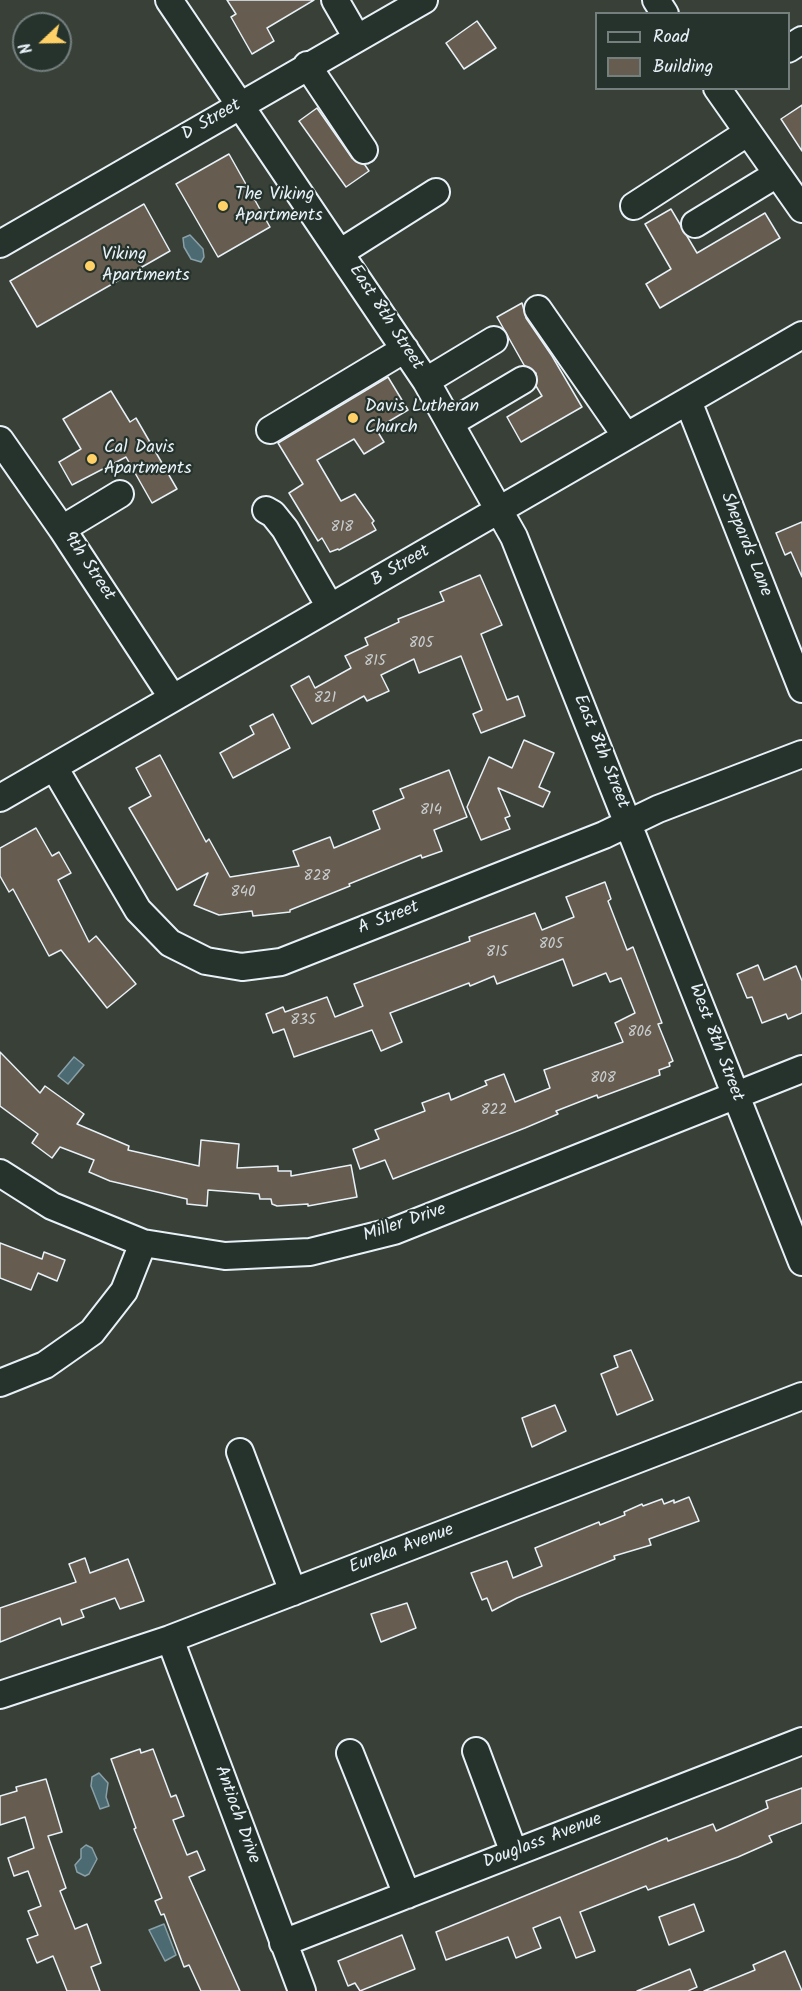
<!DOCTYPE html>
<html>
<head>
<meta charset="utf-8">
<style>
  body { margin:0 }
  #map { position:relative; width:802px; height:1991px; overflow:hidden; background:#394038; font-family:Kalam,sans-serif }
  canvas { display:block }
  .legend { position:absolute; left:595px; top:12px; width:195px; height:78px; box-sizing:border-box; background:#26332d; border:2px solid #747f7e; margin:0; padding:8px 10px; list-style:none; font-size:18px; color:#e8f1f8 }
  .legend li { display:flex; align-items:center; gap:12px; height:30px }
  .legend b { width:30px; border:2px solid #747f7e }
  .north { position:absolute; left:12px; top:12px; width:60px; height:60px; box-sizing:border-box; background:#26332d; border:2px solid #747f7e; border-radius:50%; rotate:248deg; font-size:16px; font-weight:700; line-height:24px; text-align:center; color:#e8f1f8 }
  .north::after { content:''; display:block; margin:auto; width:21px; height:27px; background:#ffd166; clip-path:polygon(50% 0,100% 100%,50% 72%,0 100%) }
</style>
</head>
<body>
<div id="map">
<canvas width="802" height="1991"></canvas>
<ul class="legend">
<li><b style="height:8px;background:#26332d"></b>Road</li>
<li><b style="height:16px;background:#665d50"></b>Building</li>
</ul>
<div class="north">N</div>
</div>
<script>
const g = document.querySelector('canvas').getContext('2d');
g.lineJoin = 'round';
function paint(path, color) {
  g.fillStyle = color;
  g.fill(path, 'evenodd');
}
function shape(rows) {
  const path = new Path2D();
  for (const r of rows) {
    path.moveTo(r[0], r[1]);
    for (let i = 2; i < r.length; i += 2) path.lineTo(r[i], r[i + 1]);
  }
  return path;
}
function strokePath(path, color, width, dash) {
  g.strokeStyle = color;
  g.lineWidth = width;
  g.lineCap = dash ? 'butt' : 'round';
  g.setLineDash(dash || []);
  g.stroke(path);
}
function write(font, color, halo, rows, align = 'center') {
  g.font = font + ' Kalam,sans-serif';
  g.lineWidth = 4.5;
  g.setLineDash([]);
  g.textBaseline = 'middle';
  g.strokeStyle = halo;
  g.fillStyle = color;
  for (const [text, x, y, turn = 0] of rows) {
    g.save();
    g.translate(x, y);
    g.rotate((+turn || 0) * Math.PI / 180);
    g.textAlign = isNaN(turn) ? turn : align;
    if (halo) g.strokeText(text, 0, 0);
    g.fillText(text, 0, 0);
    g.restore();
  }
}
const water = shape([
  [190,235,203,249,204,257,201,262,191,259,184,247,183,238,190,235],
  [74,1057,84,1065,68,1084,58,1076,74,1057],
  [99,1773,108,1783,106,1797,109,1806,100,1809,91,1786,92,1777,99,1773],
  [86,1845,92,1848,97,1859,89,1874,85,1876,77,1872,75,1865,81,1858,81,1849,86,1845],
  [164,1924,176,1955,165,1961,149,1930,164,1924]
]);
paint(water, '#4c6a72');
strokePath(water, '#8aa0a8', 1.5);
const building = shape([
  [227,0,314,0,267,28,274,41,252,54,231,17,236,14,227,0],
  [477,21,496,48,464,69,446,43,477,21],
  [802,105,802,151,781,119,802,105],
  [317,108,352,158,365,165,369,171,346,187,299,121,317,108],
  [229,154,270,227,218,257,176,184,229,154],
  [144,204,170,251,37,327,10,281,144,204],
  [671,209,697,253,765,213,780,238,660,308,646,284,671,269,645,224,671,209],
  [522,303,526,318,552,356,582,407,521,442,507,417,542,396,536,386,536,373,524,365,497,317,522,303],
  [388,377,408,410,376,429,384,442,364,454,354,439,317,460,341,501,355,494,374,521,372,523,376,530,339,550,338,549,330,552,322,538,318,541,289,493,303,484,278,443,388,377],
  [111,391,130,422,136,418,177,489,152,503,126,457,72,485,59,462,81,449,63,419,111,391],
  [802,522,802,577,791,552,785,555,776,533,802,522],
  [480,575,502,625,481,634,507,700,518,696,525,716,481,733,473,714,482,710,461,656,419,673,414,659,381,675,389,691,367,701,364,696,312,724,291,686,309,676,315,688,351,668,345,656,368,645,365,638,399,622,398,619,444,601,440,592,480,575],
  [273,714,290,748,233,778,220,753,254,734,250,726,273,714],
  [524,740,554,753,539,787,550,792,543,807,498,788,510,816,505,818,510,829,481,840,467,807,489,757,512,768,524,740],
  [160,755,206,842,209,839,230,877,299,866,293,851,330,837,334,848,380,829,373,811,404,798,400,789,449,770,467,817,434,830,442,851,422,858,421,855,349,884,350,886,290,910,290,912,253,916,252,911,219,915,194,905,208,873,177,890,129,808,151,796,136,768,160,755],
  [36,828,52,856,59,852,71,873,58,880,89,942,96,936,136,984,107,1008,61,950,49,956,13,889,9,892,0,876,0,848,36,828],
  [605,882,611,899,608,901,627,950,633,947,662,1023,658,1024,673,1061,669,1063,670,1066,659,1070,660,1075,598,1098,597,1095,556,1111,558,1114,525,1128,393,1179,385,1160,360,1169,353,1149,379,1139,375,1130,425,1111,422,1103,449,1093,451,1100,487,1085,485,1081,504,1074,515,1102,550,1088,544,1070,623,1042,615,1023,635,1013,621,978,610,982,606,973,573,986,563,959,497,984,494,976,470,986,469,983,390,1013,402,1042,381,1051,372,1030,294,1057,284,1029,273,1033,266,1014,283,1007,285,1012,327,997,335,1017,363,1006,354,984,470,941,469,937,535,913,542,930,574,917,566,897,605,882],
  [758,965,764,980,796,966,802,981,802,1013,788,1019,786,1014,762,1023,752,997,747,998,737,974,758,965],
  [0,1052,40,1093,45,1086,84,1114,77,1124,129,1146,128,1150,199,1166,201,1140,239,1144,237,1168,278,1166,278,1171,291,1171,291,1176,351,1165,357,1197,308,1206,308,1204,277,1206,272,1204,271,1199,260,1199,259,1194,208,1190,207,1206,187,1204,187,1199,110,1181,89,1172,94,1160,60,1147,52,1158,32,1143,38,1134,0,1106,0,1052],
  [0,1243,42,1259,44,1252,65,1260,57,1281,38,1273,31,1290,0,1278,0,1243],
  [631,1350,653,1400,617,1415,601,1374,618,1367,614,1356,631,1350],
  [555,1405,566,1431,532,1447,522,1418,555,1405],
  [689,1497,699,1521,649,1539,651,1545,614,1556,615,1559,517,1598,492,1611,487,1598,482,1600,471,1573,507,1561,513,1578,542,1566,535,1548,599,1522,600,1525,625,1515,624,1512,642,1504,643,1506,662,1499,664,1504,674,1500,674,1503,689,1497],
  [85,1558,90,1573,128,1559,144,1601,120,1609,115,1598,81,1610,84,1617,62,1625,60,1618,0,1642,0,1608,76,1582,69,1564,85,1558],
  [407,1603,416,1628,381,1642,371,1614,407,1603],
  [140,1749,141,1753,153,1749,171,1797,176,1795,184,1816,173,1820,187,1855,197,1851,205,1870,189,1877,240,1991,201,1991,189,1965,184,1967,164,1914,161,1915,155,1901,162,1898,134,1829,136,1828,111,1759,140,1749],
  [46,1779,62,1832,48,1836,66,1888,60,1891,75,1929,87,1924,101,1963,91,1967,100,1991,67,1991,53,1956,37,1963,27,1939,38,1935,28,1911,41,1906,28,1871,14,1876,8,1858,34,1848,25,1817,0,1825,0,1796,17,1791,16,1787,46,1779],
  [802,1788,802,1823,769,1836,772,1842,738,1857,648,1890,646,1886,580,1912,595,1951,576,1958,560,1917,533,1928,541,1948,516,1958,508,1937,446,1960,436,1932,667,1838,668,1841,713,1824,716,1831,768,1808,766,1801,802,1788],
  [694,1904,704,1931,669,1945,659,1917,694,1904],
  [402,1935,415,1969,360,1991,355,1983,348,1986,338,1961,402,1935],
  [785,1951,802,1991,704,1991,755,1970,753,1965,785,1951],
  [690,1969,697,1987,688,1991,637,1991,690,1969]
]);
paint(building, '#665d50');
strokePath(building, '#e8f1f8', 1.5);
const minor = shape([
  [169,0,426,381,514,537,802,1262],
  [335,0,357,38],
  [656,0,665,14],
  [788,49,802,40],
  [307,65,364,150],
  [717,88,802,209],
  [634,206,747,133],
  [695,224,777,174],
  [0,244,424,0],
  [341,252,436,192],
  [538,309,626,436],
  [426,381,494,340],
  [688,401,802,689],
  [452,422,523,380],
  [270,430,405,349],
  [0,440,62,529,172,697],
  [266,510,273,514,285,529,330,607],
  [62,529,120,494],
  [54,767,138,910,170,943,206,961,242,967,281,962,604,835,658,809,802,754],
  [0,798,802,335],
  [0,1173,52,1206,143,1243,225,1256,310,1252,394,1231,802,1069],
  [0,1383,45,1365,92,1332,124,1291,143,1243],
  [240,1452,293,1592],
  [170,1639,302,1991],
  [0,1695,170,1639,802,1396],
  [476,1751,514,1853],
  [350,1753,407,1895],
  [283,1943,802,1741]
]);
strokePath(minor, '#e8f1f8', 30);
strokePath(minor, '#26332d', 26);
for (const [x, y, r, color] of [
  [223,206,6,"#ffd166"],
  [90,266,6,"#ffd166"],
  [353,418,6,"#ffd166"],
  [92,459,6,"#ffd166"]
]) {
  const dot = new Path2D();
  dot.arc(x, y, r, 0, 2 * Math.PI);
  g.fillStyle = color;
  g.fill(dot);
  strokePath(dot, '#26332d', 2);
}
write('15px', '#c8ccce', null, [
  ["818",342,528],
  ["805",421,644],
  ["815",375,662],
  ["821",325,699],
  ["814",431,811],
  ["828",317,877],
  ["840",243,893],
  ["805",551,945],
  ["815",497,953],
  ["835",303,1021],
  ["806",640,1033],
  ["808",603,1079],
  ["822",494,1111]
]);
write('18px', '#e8f1f8', '#26332d', [
  ["D Street",212,121,-30],
  ["East 8th Street",385,318,57],
  ["Shepards Lane",745,545,68],
  ["9th Street",88,567,56],
  ["B Street",401,567,-30],
  ["East 8th Street",600,752,68],
  ["A Street",389,919,-21],
  ["West 8th Street",715,1043,69],
  ["Miller Drive",405,1224,-19],
  ["Eureka Avenue",402,1550,-21],
  ["Antioch Drive",236,1815,70],
  ["Douglass Avenue",543,1842,-21]
]);
write('18px', '#e8f1f8', '#26332d', [
  ["The Viking",235,196],
  ["Apartments",235,217],
  ["Viking",102,256],
  ["Apartments",102,277],
  ["Davis Lutheran",365,408],
  ["Church",365,429],
  ["Cal Davis",104,449],
  ["Apartments",104,470]
], 'left');
</script>
</body>
</html>
